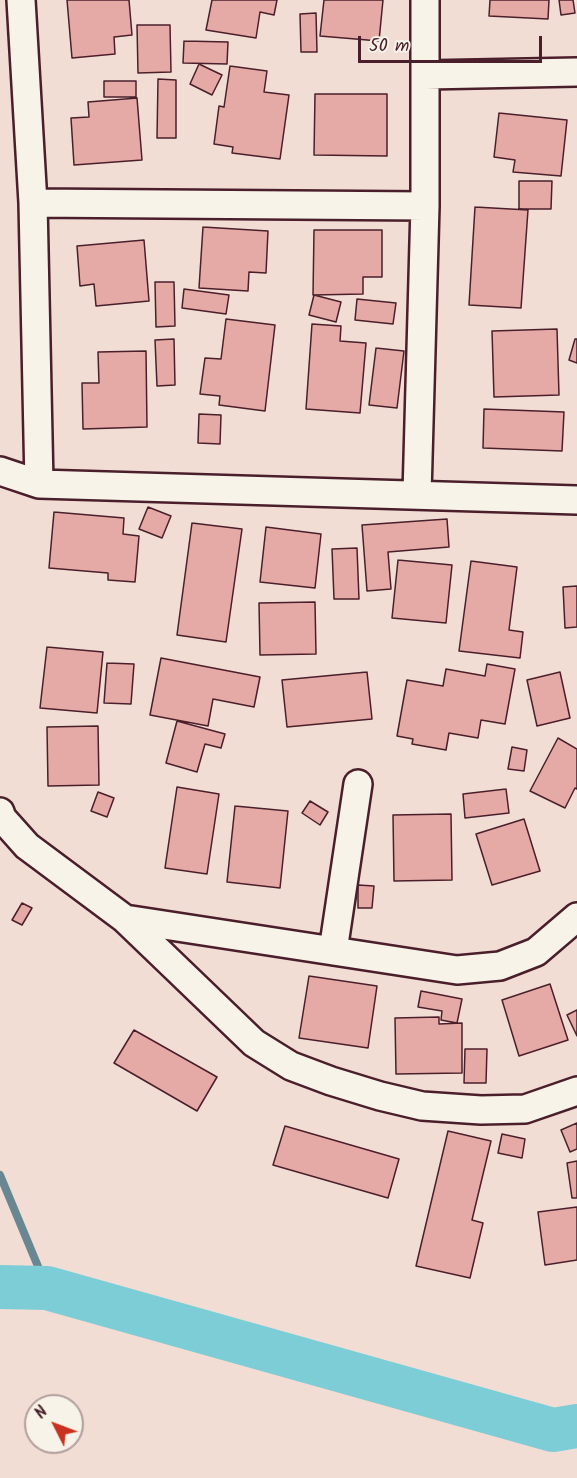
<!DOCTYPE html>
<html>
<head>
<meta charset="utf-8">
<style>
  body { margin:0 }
  #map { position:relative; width:577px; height:1478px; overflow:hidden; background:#f2ddd4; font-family:Kalam,sans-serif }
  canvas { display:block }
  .north { position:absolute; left:24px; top:1394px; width:60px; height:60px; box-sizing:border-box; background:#f7f3e8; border:2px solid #b29e9c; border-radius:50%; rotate:312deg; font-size:16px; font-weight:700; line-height:24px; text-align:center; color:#4a1f2b }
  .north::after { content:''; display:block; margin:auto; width:21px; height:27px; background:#c8321e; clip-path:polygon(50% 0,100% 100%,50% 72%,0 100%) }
  .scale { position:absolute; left:358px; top:36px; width:184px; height:27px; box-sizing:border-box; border:3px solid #4a1f2b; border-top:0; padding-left:8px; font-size:18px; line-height:21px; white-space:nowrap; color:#4a1f2b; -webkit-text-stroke:4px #f7f3e8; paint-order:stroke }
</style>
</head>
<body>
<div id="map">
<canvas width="577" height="1478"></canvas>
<div class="north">N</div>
<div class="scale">50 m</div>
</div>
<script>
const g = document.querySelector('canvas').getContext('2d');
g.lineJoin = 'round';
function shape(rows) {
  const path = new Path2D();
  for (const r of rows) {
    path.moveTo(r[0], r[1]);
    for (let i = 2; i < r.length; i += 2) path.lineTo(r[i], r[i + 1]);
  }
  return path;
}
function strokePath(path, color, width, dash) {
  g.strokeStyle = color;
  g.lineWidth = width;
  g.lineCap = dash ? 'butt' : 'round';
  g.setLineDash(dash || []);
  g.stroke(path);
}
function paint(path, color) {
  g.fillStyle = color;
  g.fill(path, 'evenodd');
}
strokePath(shape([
  [0,1175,47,1288]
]), '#698792', 8);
strokePath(shape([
  [0,1287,47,1288,553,1430,577,1426]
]), '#7dcdd7', 44);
const building = shape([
  [67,0,129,0,132,35,114,37,115,54,72,58,67,0],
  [212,0,277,0,274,15,260,12,256,38,206,30,212,0],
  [324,0,383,0,379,41,320,36,324,0],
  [490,0,549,0,548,19,489,16,490,0],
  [559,0,573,0,575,13,561,15,559,0],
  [316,13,317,52,301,52,300,14,316,13],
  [137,25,170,25,171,72,138,73,137,25],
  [184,41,228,42,227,64,183,63,184,41],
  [199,64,222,75,212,95,190,84,199,64],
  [230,66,267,71,264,92,289,95,280,159,232,153,233,147,214,144,219,106,224,107,230,66],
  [158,79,176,80,176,138,157,138,158,79],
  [104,81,136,81,136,97,104,97,104,81],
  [315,94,387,94,387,156,314,155,315,94],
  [137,98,142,160,74,165,71,118,89,117,88,102,137,98],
  [499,113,567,120,561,176,513,172,515,160,494,157,499,113],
  [519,181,552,181,551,209,519,209,519,181],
  [475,207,528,210,521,308,469,305,475,207],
  [203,227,268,231,266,273,249,272,248,291,199,288,203,227],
  [314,230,382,230,382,277,363,277,363,294,313,295,314,230],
  [144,240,149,301,96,306,94,284,80,286,77,246,144,240],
  [155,282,174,282,175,326,156,327,155,282],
  [184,289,229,295,226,314,182,308,184,289],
  [314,295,341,302,336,322,309,315,314,295],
  [357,299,396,303,393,324,355,320,357,299],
  [226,319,275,325,265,411,219,405,220,396,200,394,205,358,221,359,226,319],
  [312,324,341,326,340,341,366,343,360,413,306,409,312,324],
  [557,329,559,395,494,397,492,331,557,329],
  [174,339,175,385,157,386,155,340,174,339],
  [575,339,577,339,577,363,569,360,575,339],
  [376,348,404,351,397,408,369,405,376,348],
  [146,351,147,427,83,429,82,383,99,383,98,352,146,351],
  [484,409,564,412,562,451,483,448,484,409],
  [199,414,221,415,220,444,198,443,199,414],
  [148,507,171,516,162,538,139,529,148,507],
  [54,512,124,518,123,534,139,536,135,582,108,580,108,573,49,568,54,512],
  [447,519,449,547,388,552,391,589,367,591,362,525,447,519],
  [192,523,242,529,226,642,177,635,192,523],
  [266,527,321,534,315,588,260,582,266,527],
  [357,548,359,599,334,599,332,549,357,548],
  [398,560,452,565,446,623,392,618,398,560],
  [471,561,517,567,509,630,523,632,520,658,459,651,471,561],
  [577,586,577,627,565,628,563,587,577,586],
  [315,602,316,654,260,655,259,603,315,602],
  [47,647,103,652,97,713,40,708,47,647],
  [161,658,260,677,254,707,213,699,208,726,150,715,161,658],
  [107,663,134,664,131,704,104,703,107,663],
  [487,664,515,669,505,724,481,720,478,738,449,733,446,750,412,744,413,739,397,736,407,680,443,686,446,669,485,676,487,664],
  [367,672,372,719,287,727,282,680,367,672],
  [560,672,570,718,537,726,527,680,560,672],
  [177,721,225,734,221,748,205,744,197,772,166,763,177,721],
  [98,726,99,785,48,786,47,727,98,726],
  [558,738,577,749,577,789,575,788,565,808,530,791,558,738],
  [512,747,527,750,524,771,508,769,512,747],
  [177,787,219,794,207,874,165,868,177,787],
  [506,789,509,813,465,818,463,794,506,789],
  [98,792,114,798,107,817,91,811,98,792],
  [310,801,328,812,320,825,302,813,310,801],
  [235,806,288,811,280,888,227,882,235,806],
  [451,814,452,880,394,881,393,815,451,814],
  [524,819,540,871,492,885,476,834,524,819],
  [358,885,374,886,372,908,358,908,358,885],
  [22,903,32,908,22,925,12,920,22,903],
  [309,976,377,986,368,1048,299,1038,309,976],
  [550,984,568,1040,519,1056,502,1000,550,984],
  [421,991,462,999,457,1023,441,1020,442,1011,418,1007,421,991],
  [577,1010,577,1036,567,1015,577,1010],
  [439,1017,439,1024,462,1023,462,1073,396,1074,395,1018,439,1017],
  [134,1030,217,1077,197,1111,114,1063,134,1030],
  [465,1049,487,1049,486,1083,464,1083,465,1049],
  [577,1123,577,1149,570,1152,561,1130,577,1123],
  [285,1126,399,1159,388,1198,273,1165,285,1126],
  [448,1131,491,1141,472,1220,483,1223,470,1278,416,1266,448,1131],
  [502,1134,525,1139,522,1158,498,1153,502,1134],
  [577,1161,577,1198,572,1198,567,1163,577,1161],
  [577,1207,577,1260,545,1265,538,1212,577,1207]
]);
paint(building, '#e5aaa6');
strokePath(building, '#4a1f2b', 1.5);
const minor = shape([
  [21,0,33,203,39,484],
  [426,75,577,72],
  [33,203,425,206],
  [0,471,39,484,577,500],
  [417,494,425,206,425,0],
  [0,812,2,818,27,846,125,919,254,1043,291,1066,331,1081,380,1096,422,1106,481,1110,525,1109,577,1091],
  [125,919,457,970,500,966,536,952,577,917],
  [333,951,358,784]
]);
strokePath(minor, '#4a1f2b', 32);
strokePath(minor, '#f7f3e8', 27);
</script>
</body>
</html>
